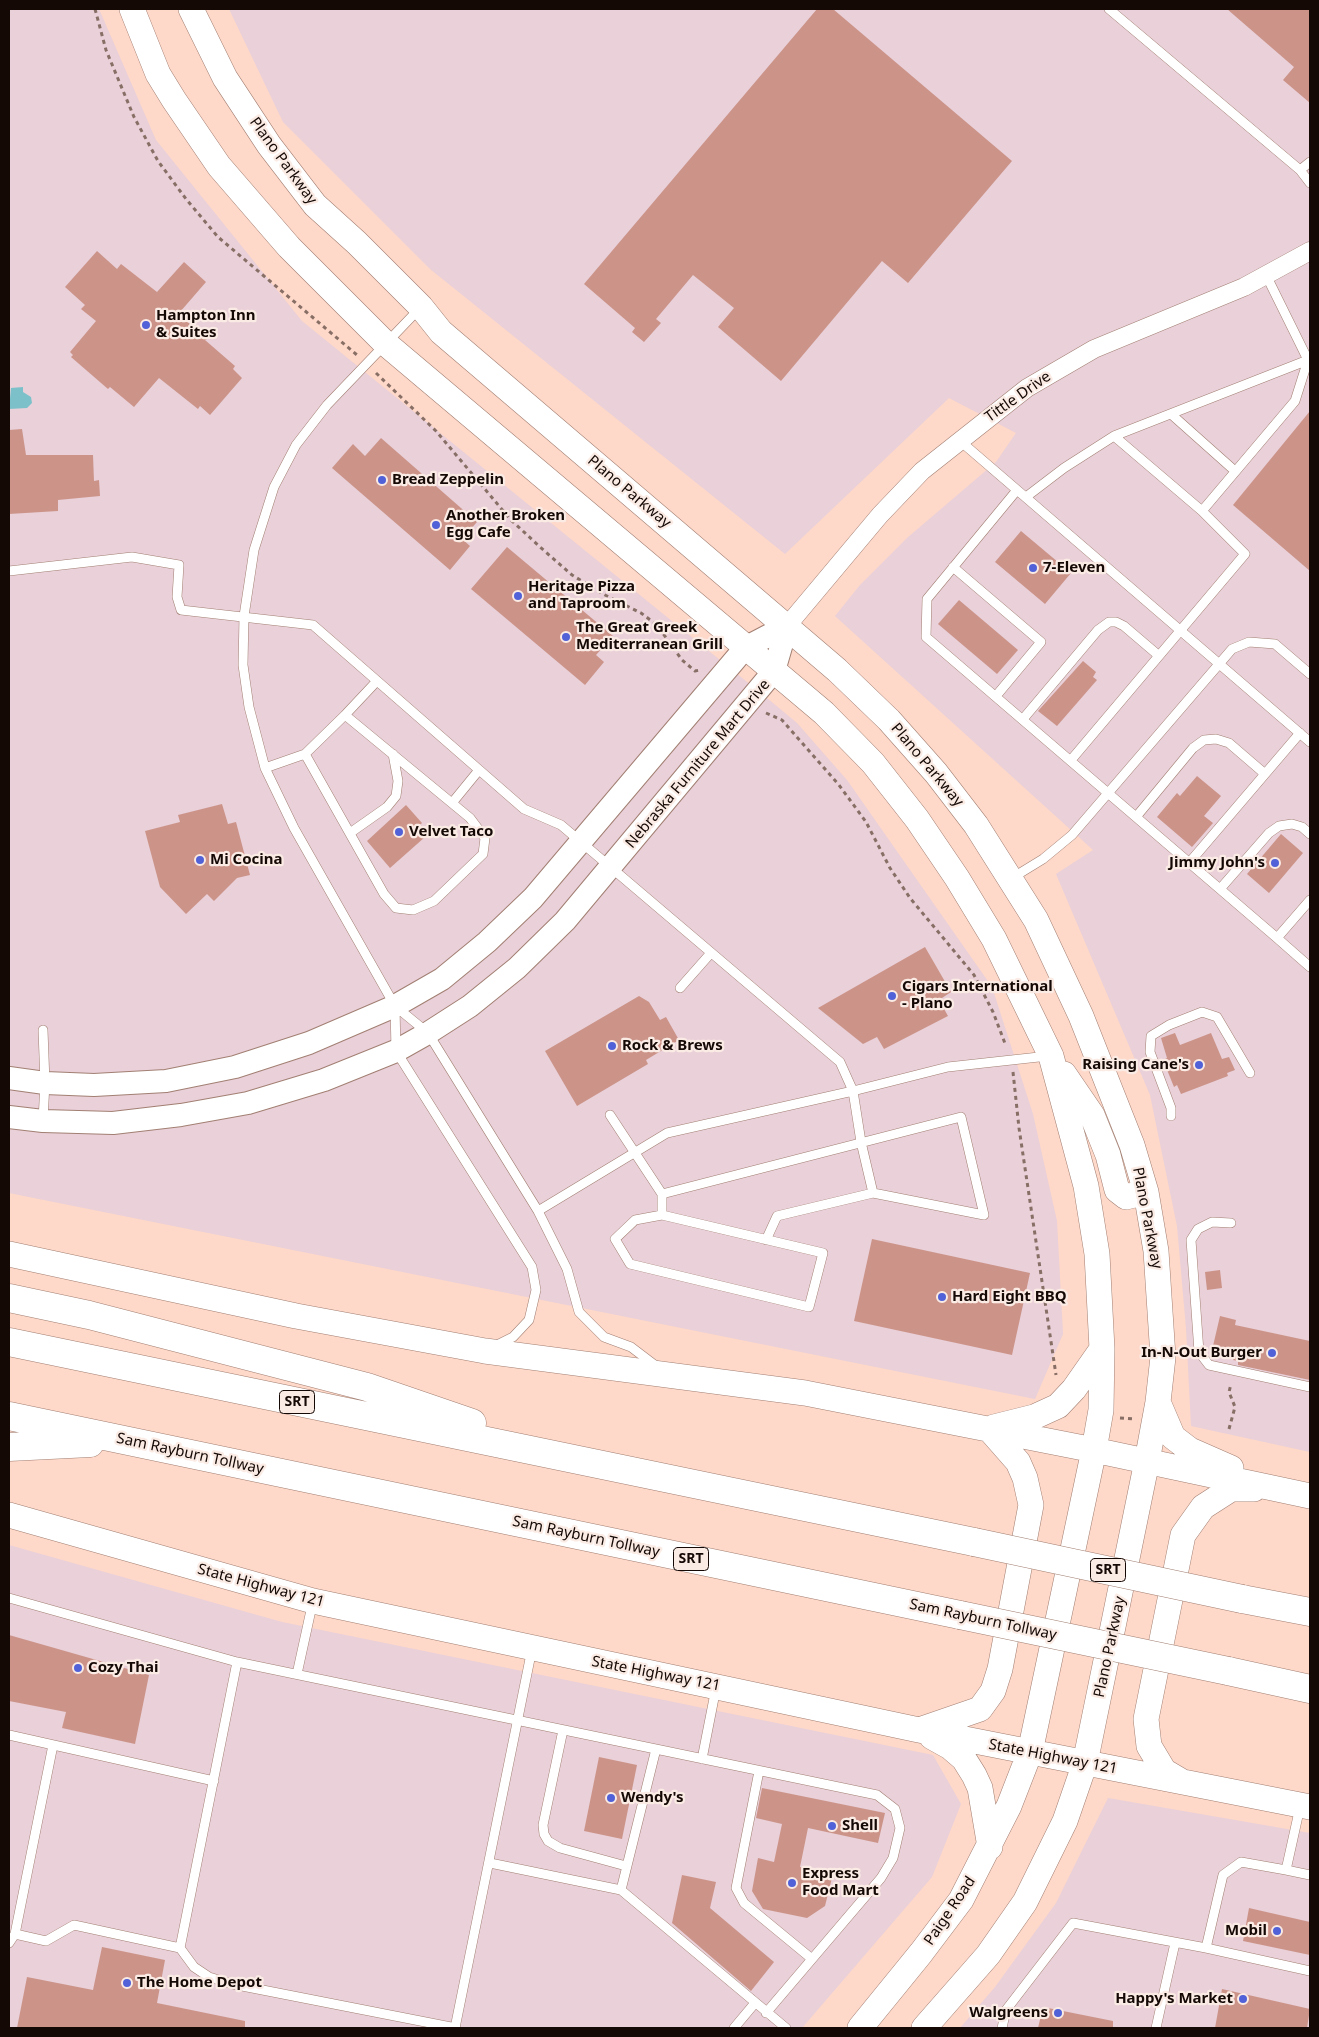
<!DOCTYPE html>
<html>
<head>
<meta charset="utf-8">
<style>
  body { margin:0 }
  #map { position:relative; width:1319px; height:2037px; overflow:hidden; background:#fed8c9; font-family:"Noto Sans",sans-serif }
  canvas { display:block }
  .frame { position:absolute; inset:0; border:10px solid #150905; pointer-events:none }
</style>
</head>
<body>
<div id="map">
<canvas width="1319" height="2037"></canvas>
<div class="frame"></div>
</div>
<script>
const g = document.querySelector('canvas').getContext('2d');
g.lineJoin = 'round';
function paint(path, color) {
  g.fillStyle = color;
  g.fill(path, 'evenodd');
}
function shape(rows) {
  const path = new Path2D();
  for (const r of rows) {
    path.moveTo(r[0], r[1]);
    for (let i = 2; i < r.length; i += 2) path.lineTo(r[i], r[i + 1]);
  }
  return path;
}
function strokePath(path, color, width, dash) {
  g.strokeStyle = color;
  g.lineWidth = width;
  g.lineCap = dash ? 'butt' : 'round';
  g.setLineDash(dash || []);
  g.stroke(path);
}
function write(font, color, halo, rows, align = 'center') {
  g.font = font + ' "Noto Sans",sans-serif';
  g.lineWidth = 4.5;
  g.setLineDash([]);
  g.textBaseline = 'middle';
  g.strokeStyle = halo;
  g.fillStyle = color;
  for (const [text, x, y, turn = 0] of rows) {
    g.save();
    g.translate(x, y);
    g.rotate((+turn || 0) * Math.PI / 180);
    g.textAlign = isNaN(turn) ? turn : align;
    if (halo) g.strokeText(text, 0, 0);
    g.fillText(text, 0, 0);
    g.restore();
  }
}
paint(shape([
  [9,9,99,9,156,140,302,321,773,703,797,723,847,780,992,987,1033,1114,1057,1221,1063,1334,1035,1399,9,1193],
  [229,9,1310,9,1310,1452,1191,1426,1186,1328,1177,1226,1150,1095,1056,874,1093,850,835,616,860,585,907,538,996,462,1016,433,949,398,785,554,430,269,283,122],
  [9,1545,282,1622,933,1755,961,1804,932,1877,802,2028,9,2028],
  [1108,1798,1310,1833,1310,2028,960,2028,995,1987,1056,1903]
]), '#e9d0d9');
paint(shape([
  [23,387,23,392,31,397,32,403,27,408,9,409,11,388]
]), '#7cc1c9');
paint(shape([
  [817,9,833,9,1012,161,908,283,882,261,781,381,718,327,734,308,693,275,656,319,661,323,644,342,632,332,635,328,584,284],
  [1227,9,1310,9,1310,103,1283,80,1294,67],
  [97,251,117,269,121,264,157,292,184,262,206,282,180,312,184,316,183,318,207,339,205,340,235,366,233,369,242,378,210,415,200,406,198,409,159,378,134,407,110,387,108,389,71,357,73,355,70,352,96,321,81,309,85,305,65,287],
  [1310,411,1310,571,1233,505],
  [22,429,26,455,93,455,94,481,99,480,100,496,58,500,58,511,9,514,9,430],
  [381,438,477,522,462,539,470,546,450,570,332,468,353,444,365,456],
  [1021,531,1071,573,1045,604,995,562],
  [507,547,613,636,596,655,604,662,585,685,471,589],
  [959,600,1018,650,997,674,938,624],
  [1083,661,1096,672,1093,677,1097,680,1057,726,1038,711],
  [1197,776,1221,796,1204,816,1213,823,1192,847,1157,817,1177,793,1180,796],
  [222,804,228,824,236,822,250,875,237,878,214,901,207,894,186,914,160,887,145,831,180,822,178,815],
  [406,805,422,823,417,828,425,837,390,868,367,841],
  [1281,834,1303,853,1269,893,1247,874],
  [925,947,951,992,939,1000,948,1016,884,1049,877,1037,863,1044,818,1008],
  [639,996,649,1002,660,1020,666,1017,679,1040,646,1060,648,1064,577,1106,545,1051],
  [1175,1033,1180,1045,1211,1033,1222,1059,1229,1057,1235,1070,1227,1073,1228,1076,1181,1094,1177,1085,1174,1087,1163,1060,1167,1058,1161,1038],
  [872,1239,1030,1273,1012,1355,854,1321],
  [1220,1270,1222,1288,1207,1290,1205,1272],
  [1220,1316,1236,1320,1235,1325,1310,1341,1310,1380,1238,1365,1238,1361,1233,1360,1235,1351,1213,1346],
  [9,1635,149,1675,135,1744,62,1728,66,1712,9,1701],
  [599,1757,637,1765,622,1839,584,1831],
  [762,1788,885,1813,878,1843,808,1828,800,1867,833,1874,825,1906,807,1918,763,1909,752,1891,758,1858,774,1862,782,1824,756,1818],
  [682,1875,716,1882,710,1908,774,1962,751,1991,672,1923],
  [1249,1908,1310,1922,1310,1955,1243,1941],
  [102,1947,165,1960,157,2003,245,2021,245,2028,17,2028,27,1977,93,1990],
  [1222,1989,1310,2009,1307,2028,1215,2028],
  [1043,2007,1113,2021,1113,2028,1038,2028]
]), '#cc9489');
const service = shape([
  [1109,9,1300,170,1310,183],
  [1300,170,1310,162],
  [419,309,327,405,296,445,274,487,254,550,244,616,243,665,249,707,265,768,294,828,395,1006,428,1033,538,1211,567,1269,579,1312,604,1337,631,1347,656,1366],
  [1171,414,1235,471],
  [1114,436,1308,360],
  [959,440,1310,742],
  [1017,490,927,599,926,637,1277,938,1310,900],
  [1026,497,1064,468,1114,436,1202,511],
  [953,567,1041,642,996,696],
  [9,571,132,557,179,565,177,597,181,610,313,625,524,809,561,825,840,1062,853,1091,861,1142,873,1193],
  [345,715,376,682],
  [1023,719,1098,630,1109,622,1116,622,1124,626,1158,655],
  [1071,760,1245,554,1202,511,1295,401,1308,360,1266,275],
  [265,768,305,754,384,894,396,908,413,910,434,901,483,854,485,838,470,818,345,715,305,754],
  [452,803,479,770],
  [1136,817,1193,748,1204,740,1216,739,1229,743,1265,774],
  [350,833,387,807,396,796,398,781,393,754],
  [1189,863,1300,733],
  [1012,878,1043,859,1072,835,1232,649,1249,642,1275,644,1310,674],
  [1220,889,1269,833,1279,826,1292,824,1302,827,1310,834],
  [1277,938,1310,967],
  [680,988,710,954],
  [395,1006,396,1051,532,1267,536,1290,529,1320,513,1337,495,1346],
  [43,1030,45,1083,43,1120],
  [610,1115,662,1194],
  [1171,1116,1171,1108,1150,1052,1151,1036,1169,1025,1202,1012,1217,1017,1250,1073],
  [538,1211,667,1133,853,1091,948,1067,1048,1056],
  [662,1215,662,1194,961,1117,984,1215,873,1193,777,1216,766,1240],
  [662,1215,823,1253,809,1307,630,1264,615,1239,635,1220,662,1215],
  [1231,1223,1212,1222,1198,1229,1191,1240,1199,1352,1209,1365,1310,1387],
  [9,1598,237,1662,877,1795,895,1809,900,1828,893,1858,881,1878,766,2013],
  [297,1674,313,1601],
  [563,1730,543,1825,544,1834,548,1841,560,1848,626,1866],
  [9,1735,214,1781],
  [702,1759,716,1688],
  [759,1771,736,1888,744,1903,812,1959],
  [1300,1807,1286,1870,1310,1875],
  [490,1863,621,1890,786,2028],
  [621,1890,656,1749],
  [15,1934,53,1745],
  [9,1943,15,1934,46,1941,74,1925,180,1948,194,1967,209,1977,232,1984,456,2028],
  [180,1948,237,1662],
  [1206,1948,1310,1971],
  [455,2028,532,1649],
  [734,2028,755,2003],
  [1002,2028,1006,2010,1073,1923,1206,1948,1223,1875,1241,1862,1286,1870],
  [1156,2028,1175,1943]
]);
const minor = shape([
  [787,626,880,515,922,471,1027,388,1094,349,1244,287,1310,251]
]);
const tertiary = shape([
  [9,1078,45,1083,94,1085,166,1081,235,1067,309,1043,395,1006,442,979,487,942,533,898,745,648,787,626],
  [9,1117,43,1121,113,1123,181,1115,248,1103,324,1080,396,1051,428,1033,470,1006,517,968,565,921,774,671,787,626]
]);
const secondary = shape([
  [132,9,158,74,174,100,219,166,289,247,385,343,824,713,873,763,917,819,957,878,994,939,1051,1056,1086,1186,1097,1254,1102,1349,1101,1410,1094,1450,1030,1752,1009,1806,961,1900,921,1953,860,2028],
  [191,9,225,78,269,145,315,205,357,243,421,307,441,332,837,670,889,720,936,773,976,825,1036,920,1081,1016,1132,1145,1146,1192,1156,1251,1163,1357,1158,1402,1147,1461,1085,1763,1065,1821,1025,1902,988,1955,924,2028],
  [1064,1074,1092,1115,1108,1155,1117,1190,1126,1197,1146,1192],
  [9,1254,296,1316,485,1351,805,1393,1094,1450,1310,1496],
  [1158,1402,1173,1437,1190,1450,1231,1468],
  [994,1427,1034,1417,1058,1406,1074,1389,1102,1349],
  [9,1515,313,1601,919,1730,1310,1807],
  [919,1730,980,1709,993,1691,1000,1669,1031,1505,1025,1478,1018,1462,989,1429],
  [932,1737,950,1747,964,1759,974,1775,980,1788,990,1847],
  [1181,1781,1164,1771,1149,1746,1146,1719,1183,1535,1203,1507,1231,1489,1254,1489]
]);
const motorway = shape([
  [9,1298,89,1315,367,1387,472,1423],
  [9,1342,974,1542],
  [9,1416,960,1615],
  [9,1447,90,1443],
  [1242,1599,1310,1612],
  [1228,1671,1310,1689]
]);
strokePath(service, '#a27f72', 10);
strokePath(minor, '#a27f72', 19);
strokePath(tertiary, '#a27f72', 24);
strokePath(secondary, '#a27f72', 26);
strokePath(motorway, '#a27f72', 29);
strokePath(shape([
  [95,9,106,50,134,117,158,161,186,199,218,237,357,355],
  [376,373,436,431,510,519,540,547,572,575,603,594,641,613,657,625,682,660,695,671,700,670],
  [766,713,782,720,839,785,866,822,890,868,910,898,974,975,993,1012,1006,1046],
  [1013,1072,1019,1128,1056,1375],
  [1120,1418,1134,1419],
  [1229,1429,1235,1407,1229,1392,1231,1384]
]), '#886f66', 3, [4, 4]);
strokePath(service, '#fff', 9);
strokePath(minor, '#fff', 18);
strokePath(tertiary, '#fff', 22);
strokePath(secondary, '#fff', 25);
strokePath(motorway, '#fff', 28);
const motorwayBridge = shape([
  [974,1542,1242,1599],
  [960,1615,1228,1671]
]);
strokePath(motorwayBridge, '#a27f72', 29, []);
strokePath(motorwayBridge, '#fff', 28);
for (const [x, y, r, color] of [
  [146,325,5,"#5161d7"],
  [382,480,5,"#5161d7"],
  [436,525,5,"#5161d7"],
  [1033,568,5,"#5161d7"],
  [518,596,5,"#5161d7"],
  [566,637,5,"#5161d7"],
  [399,832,5,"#5161d7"],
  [200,860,5,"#5161d7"],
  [1275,863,5,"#5161d7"],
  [892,996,5,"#5161d7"],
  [612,1046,5,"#5161d7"],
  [1199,1065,5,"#5161d7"],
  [942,1297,5,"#5161d7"],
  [1272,1353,5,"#5161d7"],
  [78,1668,5,"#5161d7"],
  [611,1798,5,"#5161d7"],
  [832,1826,5,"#5161d7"],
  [792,1883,5,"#5161d7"],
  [1277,1931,5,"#5161d7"],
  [127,1983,5,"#5161d7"],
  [1243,1999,5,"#5161d7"],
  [1058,2013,5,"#5161d7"]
]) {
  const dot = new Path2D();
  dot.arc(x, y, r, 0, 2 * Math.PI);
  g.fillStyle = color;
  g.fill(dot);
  strokePath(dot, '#fbebe5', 2);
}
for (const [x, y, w] of [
  [297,1402,35],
  [691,1559,35],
  [1108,1570,35]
]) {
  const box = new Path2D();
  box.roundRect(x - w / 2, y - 11.5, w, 23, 4);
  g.fillStyle = '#fbebe5';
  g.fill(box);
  strokePath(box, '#150905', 1);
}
write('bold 14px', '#150905', null, [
  ["SRT",297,1402],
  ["SRT",691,1559],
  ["SRT",1108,1570]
]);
write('15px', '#150905', '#fbebe5', [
  ["Plano Parkway",283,161,54],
  ["Tittle Drive",1018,397,-35],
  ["Plano Parkway",629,492,40],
  ["Nebraska Furniture Mart Drive",698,764,-50],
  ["Plano Parkway",927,765,50],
  ["Plano Parkway",1147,1218,79],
  ["Sam Rayburn Tollway",190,1454,12],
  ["Sam Rayburn Tollway",586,1537,12],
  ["State Highway 121",261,1586,15],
  ["Sam Rayburn Tollway",983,1620,12],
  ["Plano Parkway",1110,1647,-78],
  ["State Highway 121",656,1674,11],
  ["State Highway 121",1053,1757,11],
  ["Paige Road",950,1911,-56]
]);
write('bold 15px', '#150905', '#fbebe5', [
  ["Hampton Inn",156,316],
  ["& Suites",156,333],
  ["Bread Zeppelin",392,480],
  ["Another Broken",446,516],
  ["Egg Cafe",446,533],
  ["7-Eleven",1043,568],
  ["Heritage Pizza",528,587],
  ["and Taproom",528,604],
  ["The Great Greek",576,628],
  ["Mediterranean Grill",576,645],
  ["Velvet Taco",409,832],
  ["Mi Cocina",210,860],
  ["Jimmy John's",1265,863,"right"],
  ["Cigars International",902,987],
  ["- Plano",902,1004],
  ["Rock & Brews",622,1046],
  ["Raising Cane's",1189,1065,"right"],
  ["Hard Eight BBQ",952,1297],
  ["In-N-Out Burger",1262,1353,"right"],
  ["Cozy Thai",88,1668],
  ["Wendy's",621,1798],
  ["Shell",842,1826],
  ["Express",802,1874],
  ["Food Mart",802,1891],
  ["Mobil",1267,1931,"right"],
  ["The Home Depot",137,1983],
  ["Happy's Market",1233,1999,"right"],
  ["Walgreens",1048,2013,"right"]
], 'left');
</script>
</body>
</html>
